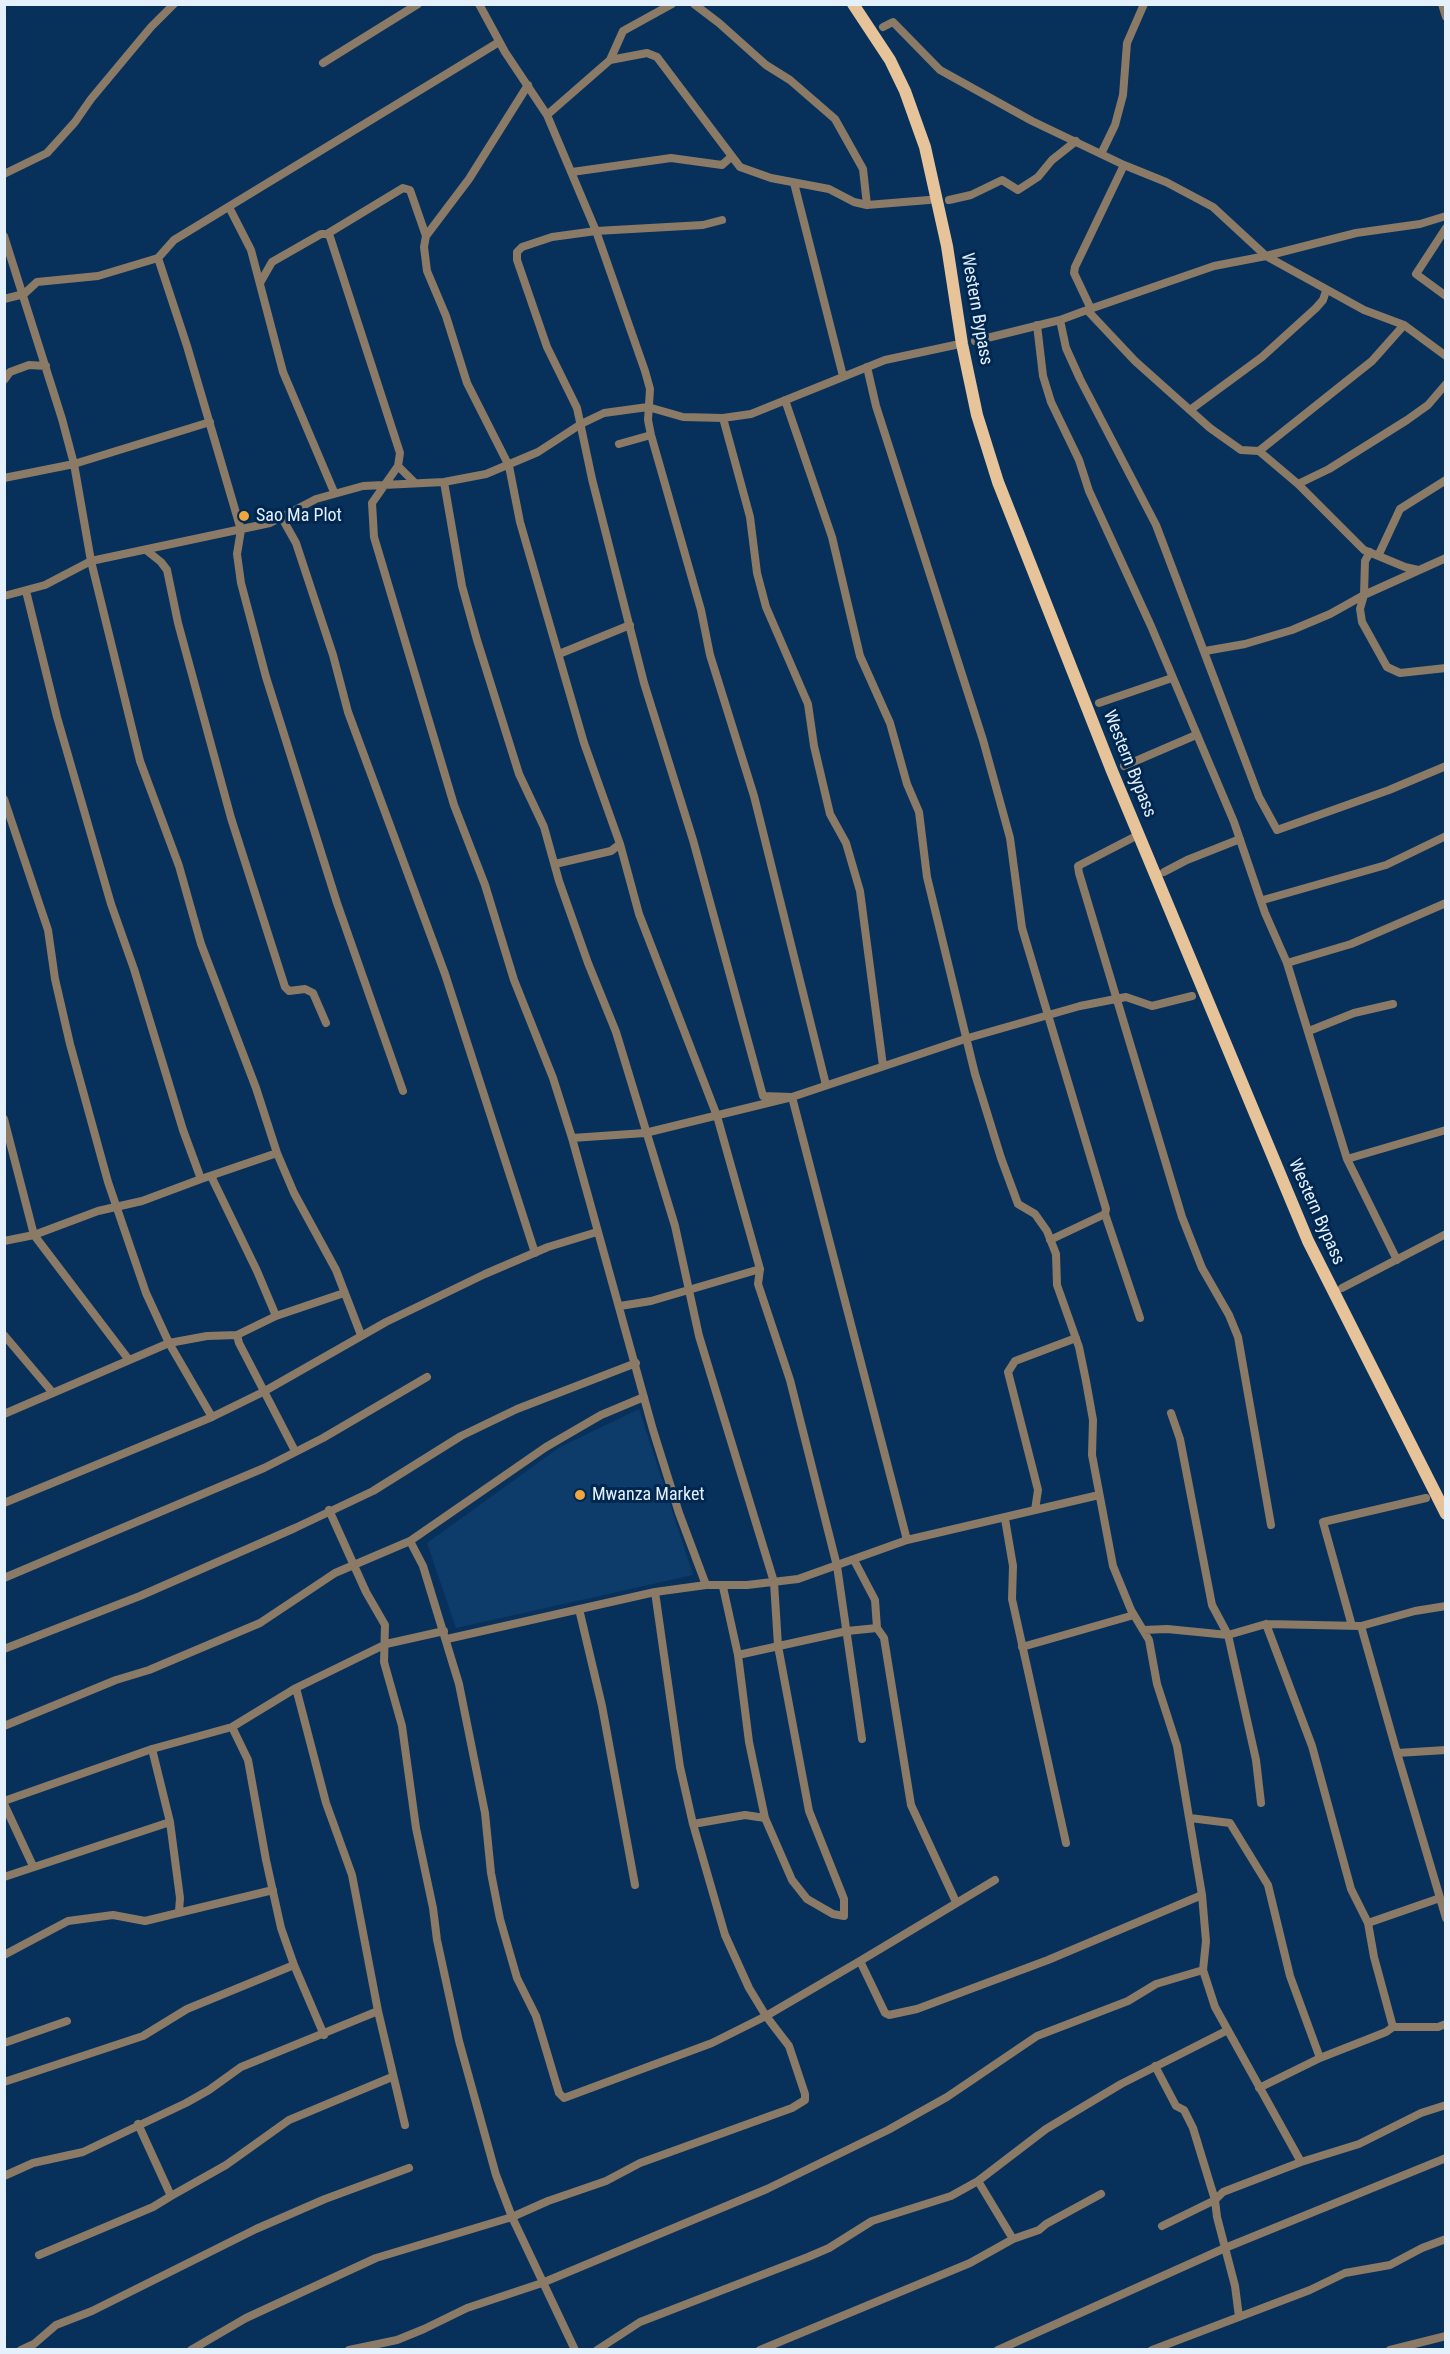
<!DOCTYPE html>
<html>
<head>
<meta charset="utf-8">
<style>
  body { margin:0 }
  #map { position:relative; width:1450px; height:2354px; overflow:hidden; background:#07315b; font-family:"Roboto Condensed",sans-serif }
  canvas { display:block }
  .frame { position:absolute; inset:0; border:6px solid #e5f0fd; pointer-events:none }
</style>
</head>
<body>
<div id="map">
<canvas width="1450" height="2354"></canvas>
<div class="frame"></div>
</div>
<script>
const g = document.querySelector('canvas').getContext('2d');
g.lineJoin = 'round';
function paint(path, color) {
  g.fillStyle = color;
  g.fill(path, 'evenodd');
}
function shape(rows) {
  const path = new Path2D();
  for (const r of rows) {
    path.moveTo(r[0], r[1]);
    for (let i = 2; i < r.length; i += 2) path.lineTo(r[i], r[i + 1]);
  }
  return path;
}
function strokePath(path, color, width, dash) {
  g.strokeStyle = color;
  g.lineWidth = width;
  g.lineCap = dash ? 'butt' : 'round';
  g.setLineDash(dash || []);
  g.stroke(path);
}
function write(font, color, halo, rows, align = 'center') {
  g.font = font + ' "Roboto Condensed",sans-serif';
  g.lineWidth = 6;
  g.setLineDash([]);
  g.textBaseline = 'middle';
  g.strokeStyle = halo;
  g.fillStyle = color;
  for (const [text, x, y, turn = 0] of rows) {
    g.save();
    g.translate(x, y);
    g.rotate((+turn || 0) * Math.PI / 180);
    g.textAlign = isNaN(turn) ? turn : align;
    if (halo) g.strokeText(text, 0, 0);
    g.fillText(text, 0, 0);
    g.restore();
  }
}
paint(shape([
  [639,1409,693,1575,456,1628,427,1543,560,1447]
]), '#0d3c6a');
strokePath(shape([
  [479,4,505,52,547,115,596,231,645,371,650,389,648,420,651,435,701,610,710,655,754,796,826,1085],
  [694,4,719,23,766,65,790,80,835,119,863,169,867,205],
  [1442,4,1446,17],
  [883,27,893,22,940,70,1032,121,1124,165,1166,182,1213,207,1266,256,1364,310,1404,325,1446,356],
  [610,60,623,31,672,4],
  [323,63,418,4],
  [528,85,469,179,426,236,424,247,427,271,446,316,467,383,509,466,520,522,584,743,620,844,611,851,555,864],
  [547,115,610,60,647,53,657,57,740,167,771,178,829,189,854,202,867,205,929,200],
  [1101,154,1115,125,1123,95,1127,43,1144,4],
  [572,172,671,158,722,165,731,157],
  [4,174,47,153,75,122,91,99,151,27,174,4],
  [794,183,843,376],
  [949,200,971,195,1002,180,1018,190,1038,177,1052,160,1076,141],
  [229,207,251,250,283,372,334,492],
  [722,220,703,225,596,231,552,237,522,247,517,252,517,260,547,347,577,408,592,479,644,683,693,840,763,1096,792,1097,907,1540],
  [1446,228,1416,274,1446,296],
  [327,234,403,188,410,190,426,236],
  [4,236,62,419,74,464,91,561,270,523,316,499,363,486,444,482,486,474,538,452,581,424,604,413,648,407,683,417,723,418,751,414,885,360,955,345],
  [158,258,187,346,241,530,237,554,241,583,266,677,337,903,403,1091],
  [260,283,272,262,321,234,327,234,330,237,400,453,398,466,372,503,374,537,454,805,485,885,514,980,553,1078,572,1138,653,1430,679,1513,706,1585,655,1592,447,1639],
  [4,299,24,294,37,282,98,276,158,258,174,240,499,42],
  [1091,309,1074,273,1075,267,1124,165],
  [1060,320,1066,348,1080,379,1156,525,1259,797,1277,830,1389,790,1446,766],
  [1037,325,1043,376,1051,402,1079,460,1089,491,1151,626,1234,822,1265,913,1287,963,1347,1159,1397,1260],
  [975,341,1060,320,1087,310],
  [867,367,876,406,983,740,1010,838,1022,928,1106,1209,1105,1214,1140,1318],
  [4,380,10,372,29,365,46,366],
  [785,400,832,537,860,656,890,723,907,784,919,812,927,877,975,1074,1001,1158,1018,1204,1035,1214,1047,1231,1056,1254,1057,1285,1079,1347,1086,1381,1093,1420,1092,1455,1113,1566,1131,1610,1149,1640,1157,1684,1177,1746,1202,1895,1206,1941,1203,1970,1215,2007,1301,2162,1359,2144,1421,2113,1446,2105],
  [1190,410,1262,357,1316,308,1323,300,1326,291],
  [723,418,750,517,757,573,766,607,808,704,814,746,830,814,846,843,860,891,883,1066],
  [619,444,651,435],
  [1259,451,1372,361,1404,325],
  [398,466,414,482],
  [4,478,74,464,210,422],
  [444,482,462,586,477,640,519,774,544,827,559,881,588,963,616,1032,675,1226,699,1336,774,1582,778,1646,809,1811,844,1899,844,1916,833,1914,807,1899,792,1880,765,1818,749,1742,738,1655,723,1587],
  [1298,484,1329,469,1407,420,1428,405,1446,384],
  [282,518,296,543,333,655,348,712,445,974,535,1253],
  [146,550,161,562,167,570,178,623,231,818,285,987,289,991,305,989,313,993,326,1023],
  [1370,552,1365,561,1364,595,1360,609,1362,622,1387,667,1400,673,1446,668],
  [1379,554,1400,509,1446,480],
  [1418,570,1405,567,1364,550,1298,484,1259,451,1241,450,1210,428,1135,361,1087,310,1214,266,1266,256,1356,233,1420,224,1446,216],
  [4,596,45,585,91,561,140,761,179,866,201,944,256,1088,277,1153,201,1179,183,1130,134,969,111,904,57,717,26,591],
  [1205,651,1245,644,1292,630,1330,614,1364,595,1446,558],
  [559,654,630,625],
  [1099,703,1172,678],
  [1124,766,1196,735],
  [4,799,48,930,55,979,70,1044,108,1182,146,1293,169,1343,212,1417],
  [1138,835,1078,866,1079,873,1182,1217,1202,1268,1229,1315,1238,1337,1271,1525],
  [620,844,639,914,717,1116,760,1269,758,1284,790,1380,837,1566,862,1739],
  [1164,872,1187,860,1240,839],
  [1263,900,1386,865,1446,836],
  [1287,963,1351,944,1446,903],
  [1309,1031,1354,1013,1393,1004],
  [4,1119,34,1235,129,1360],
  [572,1138,645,1133,792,1097,968,1038,1080,1006,1126,997,1152,1006,1192,996],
  [277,1153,294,1193,336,1270,361,1335],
  [1347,1159,1446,1130],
  [211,1176,257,1271,276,1316],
  [1050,1240,1105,1214],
  [4,1241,34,1235,98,1211,142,1201,201,1179],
  [1342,1288,1446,1234],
  [620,1306,651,1301,760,1269],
  [4,1335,53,1393],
  [237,1335,239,1343,295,1451],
  [1171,1413,1180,1439,1212,1605,1228,1635,1256,1760,1261,1803],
  [4,1414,169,1343,207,1336,237,1335,276,1316,344,1293],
  [4,1503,212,1417,263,1392,386,1322,485,1274,548,1247,597,1232],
  [329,1510,366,1592,385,1625,384,1662,402,1726,416,1828,433,1908,437,1940,459,2041,496,2175,512,2217,575,2350],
  [1035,1510,1038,1490,1008,1372,1015,1361,1076,1338],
  [1005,1519,1013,1566,1012,1599,1066,1843],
  [410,1541,423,1566,459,1684,485,1813,491,1873,500,1919,517,1978,536,2016,559,2093,564,2098,712,2043,766,2016,749,1988,725,1935,693,1824,680,1767,655,1592],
  [854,1560,875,1600,877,1628,884,1638,911,1805,956,1902],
  [4,1578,264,1468,323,1438,427,1377],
  [706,1585,747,1585,798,1579,907,1540,1099,1495],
  [579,1609,602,1706,635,1885],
  [1266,1624,1312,1746,1351,1889,1368,1923,1374,1957,1393,2027],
  [1352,1626,1323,1522,1426,1498],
  [1361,1626,1397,1753,1446,1750],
  [1144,1630,1167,1629,1228,1635,1266,1624,1361,1626,1415,1611,1446,1606],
  [1022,1647,1134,1615],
  [4,1649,140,1596,295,1528,373,1491,461,1436,517,1409,636,1363],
  [738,1655,847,1631,877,1628],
  [296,1688,326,1803,352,1875,378,2011,405,2125],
  [4,1726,116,1680,149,1670,260,1623,335,1573,410,1541,546,1447,601,1415,644,1397],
  [232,1727,248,1760,266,1860,281,1928,294,1965],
  [152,1749,170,1822,180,1898,179,1911],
  [1397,1753,1446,1918],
  [4,1801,152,1749,232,1727,296,1688,386,1644,444,1631],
  [4,1804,33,1866],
  [1190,1818,1230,1823,1268,1885,1290,1976,1320,2058],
  [693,1824,745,1815,765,1818],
  [4,1877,170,1822],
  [1368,1923,1440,1898],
  [4,1955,68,1921,113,1915,145,1921,273,1890],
  [860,1961,995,1880],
  [4,2043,67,2021],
  [1155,2066,1176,2106,1184,2110,1193,2128,1215,2200,1162,2226],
  [4,2082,143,2036,187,2009,294,1965,324,2035],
  [1259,2088,1320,2058,1386,2032,1393,2027,1438,2027,1446,2024],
  [138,2124,171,2196,226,2165,289,2120,392,2077],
  [4,2176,33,2163,83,2152,186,2103,209,2090,241,2067,378,2011],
  [978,2181,1013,2239],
  [39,2255,153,2207,171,2196],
  [1239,2317,1235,2286,1217,2217,1215,2200,1223,2192,1301,2162],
  [21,2350,34,2344,56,2325,92,2311,256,2229,325,2199,409,2168],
  [191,2350,246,2318,376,2258,512,2217,548,2201,606,2181,640,2163,792,2108,805,2100,805,2094,789,2046,766,2016,860,1961,885,2013,889,2015,917,2009,1048,1960,1202,1895],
  [349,2350,397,2340,424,2329,467,2308,542,2283,767,2189,888,2130,947,2097,1037,2036,1128,2001,1156,1984,1203,1970],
  [597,2350,640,2322,808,2257,829,2248,872,2221,951,2196,978,2181,1046,2129,1121,2084,1228,2030],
  [760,2350,970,2263,1013,2239,1039,2230,1046,2224,1101,2194],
  [998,2350,1225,2248,1446,2158],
  [1152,2350,1310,2290,1345,2273,1390,2265,1422,2248,1446,2239],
  [1390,2350,1446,2336]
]), '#8b7a66', 8);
strokePath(shape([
  [853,4,890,60,905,91,925,147,947,246,962,344,977,415,998,482,1112,771,1308,1241,1446,1514]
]), '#e6c398', 12);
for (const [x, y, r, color] of [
  [244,516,6,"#efa73d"],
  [580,1495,6,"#efa73d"]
]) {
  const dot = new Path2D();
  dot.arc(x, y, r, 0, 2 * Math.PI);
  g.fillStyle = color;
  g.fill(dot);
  strokePath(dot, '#00274f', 2);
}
write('18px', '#e5f0fd', '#00274f', [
  ["Western Bypass",976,309,80],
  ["Western Bypass",1129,764,68],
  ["Western Bypass",1316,1212,66]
]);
write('18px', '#e5f0fd', '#00274f', [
  ["Sao Ma Plot",256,516],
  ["Mwanza Market",592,1495]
], 'left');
</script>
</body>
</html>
